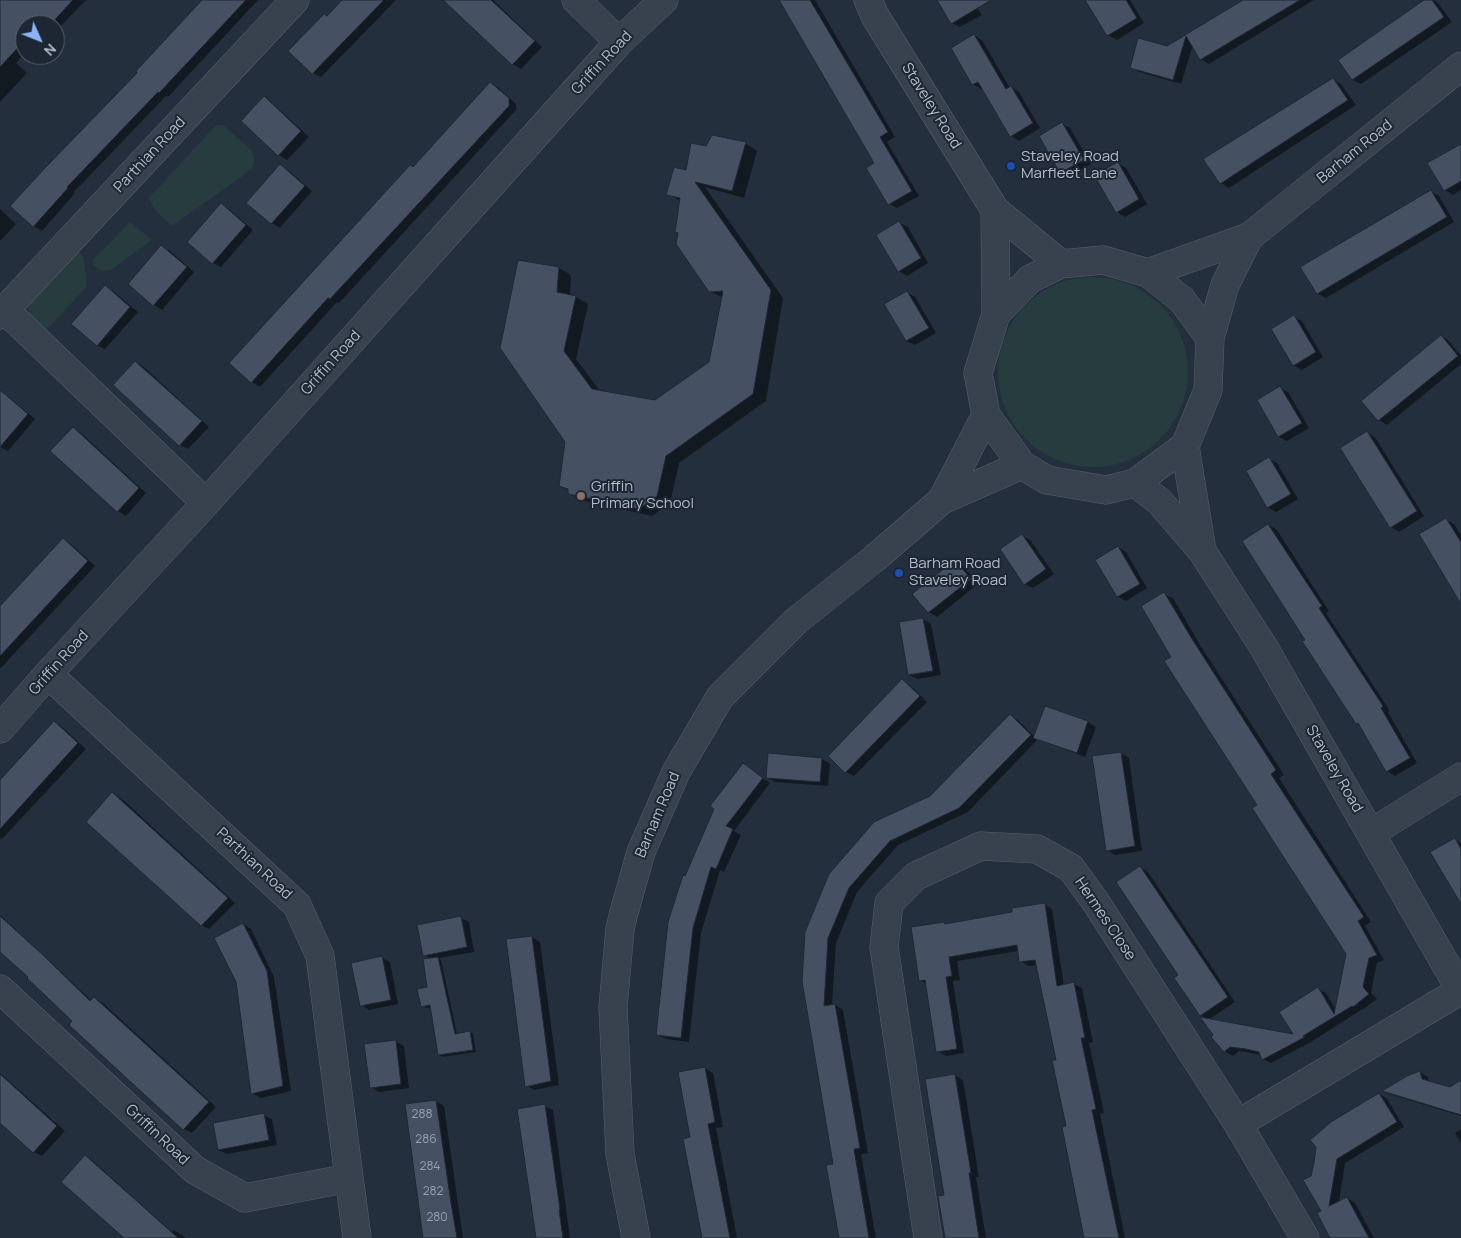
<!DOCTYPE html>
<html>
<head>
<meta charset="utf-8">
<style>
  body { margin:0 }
  #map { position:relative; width:1461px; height:1238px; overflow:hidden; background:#242f3e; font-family:Manrope,sans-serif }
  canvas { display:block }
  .north { position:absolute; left:15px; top:15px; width:50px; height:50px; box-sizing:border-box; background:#1d2633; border:1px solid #59626f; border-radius:50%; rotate:134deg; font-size:14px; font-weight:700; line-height:20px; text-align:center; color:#b4bcc9 }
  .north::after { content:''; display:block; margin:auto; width:18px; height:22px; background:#8ab4f8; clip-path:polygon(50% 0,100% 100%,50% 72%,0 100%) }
</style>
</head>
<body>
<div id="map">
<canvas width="1461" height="1238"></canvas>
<div class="north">N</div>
</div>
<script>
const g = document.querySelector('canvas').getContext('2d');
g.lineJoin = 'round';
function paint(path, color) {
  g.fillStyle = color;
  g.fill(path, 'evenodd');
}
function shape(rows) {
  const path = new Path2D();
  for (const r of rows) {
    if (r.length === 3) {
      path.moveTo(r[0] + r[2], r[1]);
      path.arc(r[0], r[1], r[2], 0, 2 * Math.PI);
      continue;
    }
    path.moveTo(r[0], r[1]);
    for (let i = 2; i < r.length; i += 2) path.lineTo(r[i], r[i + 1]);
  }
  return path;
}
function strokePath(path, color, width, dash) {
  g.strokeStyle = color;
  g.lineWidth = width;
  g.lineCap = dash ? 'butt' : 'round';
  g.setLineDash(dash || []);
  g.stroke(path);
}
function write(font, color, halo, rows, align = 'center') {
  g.font = font + ' Manrope,sans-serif';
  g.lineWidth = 4;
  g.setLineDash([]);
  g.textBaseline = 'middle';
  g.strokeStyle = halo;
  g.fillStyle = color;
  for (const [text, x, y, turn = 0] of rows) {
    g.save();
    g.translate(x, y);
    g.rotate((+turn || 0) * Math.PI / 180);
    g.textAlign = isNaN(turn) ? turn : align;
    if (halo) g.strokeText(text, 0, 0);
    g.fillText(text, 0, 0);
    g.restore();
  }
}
paint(shape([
  [223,125,252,151,254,160,253,167,241,177,172,226,156,212,149,198,215,126],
  [130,222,152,240,111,270,103,271,94,266,92,261],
  [75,250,80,252,84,259,87,286,38,339,29,320,28,305],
  [1093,372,95]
]), '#263c3f');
paint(shape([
  [0,0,86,0,55,32,55,25,25,25,25,53,16,63,27,73,0,102],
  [203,0,258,0,168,97,166,96,74,192,75,193,42,231,33,226,139,72],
  [344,0,396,0,321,77,313,73,328,17],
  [445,0,493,0,542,47,521,69,513,64],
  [783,0,815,0,895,137,887,142,919,196,897,208,889,204,876,163],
  [938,0,973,0,982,15,960,27,952,23],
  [1087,0,1130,0,1144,23,1117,40,1108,35],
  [1246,0,1314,0,1209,64,1201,59,1193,45,1181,84,1139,72,1131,67,1167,48],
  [1427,0,1434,0,1438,3,1452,22,1361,84,1353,80,1339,60],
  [974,35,982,40,1010,88,1011,87,1019,92,1040,128,1019,141,1011,136,983,88,981,89,973,84],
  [1333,80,1341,84,1356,105,1229,188,1221,183],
  [490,83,499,88,516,104,516,110,339,303,337,302,260,387,252,382,231,363,413,168],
  [264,98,272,103,309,137,287,160,279,155],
  [1062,124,1070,128,1091,164,1069,177,1061,172,1040,136],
  [745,143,757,151,744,198,705,187,783,298,766,401,679,463,670,503,652,516,581,500,569,493,569,491,560,486,567,442,502,347,559,268,571,275,570,296,576,297,588,304,576,359,600,391,655,402,710,363,723,298,710,291,679,233,680,201,668,194,706,148],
  [1461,145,1461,190,1453,195,1445,190],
  [1118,163,1126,168,1147,204,1125,217,1117,212],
  [280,166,288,170,312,191,280,228,272,223,248,203],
  [1431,191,1439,196,1454,222,1326,298,1318,294,1302,267],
  [221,205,229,209,253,230,221,267,213,263],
  [0,209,16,224,0,241],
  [899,223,908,227,928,263,907,276,899,271],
  [162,247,170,251,194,272,162,310,154,305,130,284],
  [105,287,113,291,138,312,105,349,97,345],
  [907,292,915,297,936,333,915,345,906,341],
  [1294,317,1302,321,1323,357,1302,370,1293,365],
  [1441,336,1449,341,1461,356,1461,364,1387,425,1379,420,1363,401],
  [136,362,144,367,209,427,188,449,180,445],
  [1280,388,1288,392,1309,428,1287,441,1279,437,1258,400],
  [3,394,11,399,35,419,8,451,0,447,0,397],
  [73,429,81,433,146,493,126,516,118,511],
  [1367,432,1375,437,1424,516,1399,532,1391,527],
  [1269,459,1277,463,1298,499,1276,512,1268,507],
  [1446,519,1454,524,1461,535,1461,602],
  [1269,525,1277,530,1329,611,1326,613,1390,711,1388,712,1417,763,1395,776,1387,771,1361,725,1357,723,1307,640],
  [1022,535,1030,540,1054,574,1033,588,1025,584],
  [63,539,71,544,95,566,0,669,0,608],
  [1118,547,1126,552,1147,588,1126,601,1117,596],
  [955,561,963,566,978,584,937,617,929,612],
  [1164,594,1173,598,1200,645,1284,775,1279,778,1371,922,1365,926,1384,960,1377,963,1374,977,1371,993,1377,999,1362,1010,1361,1010,1311,1042,1271,1063,1263,1059,1262,1055,1239,1051,1233,1056,1224,1051,1212,1037,1214,1036,1203,1019,1208,1020,1200,1015,1176,978,1180,975,1117,882,1140,867,1148,872,1235,1002,1208,1020,1295,1036,1280,1012,1318,989,1326,993,1336,1010,1348,954,1254,808,1259,805,1166,662,1172,658,1143,606],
  [923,619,931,624,941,675,918,679,909,675,900,623],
  [903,681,911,686,927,702,854,776,846,772],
  [1046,707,1088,722,1096,727,1085,757,1038,739,968,812,898,845,857,892,836,943,832,1006,835,1005,843,1010,868,1153,861,1154,876,1238,840,1238,835,1165,803,981,831,875,931,797,1010,716,1018,720,1035,737],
  [54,722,62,727,86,749,2,839,0,838,0,781],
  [1121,753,1129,758,1142,851,1115,855,1107,850],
  [822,759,830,764,828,786,775,782,767,777],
  [743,764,770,783,734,831,741,835,724,872,720,870,701,933,689,1042,666,1039,658,1035,686,878],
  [113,794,121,798,235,903,209,929,201,925],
  [1455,840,1461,843,1461,901],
  [1044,904,1052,909,1064,986,1074,984,1082,988,1093,1042,1089,1043,1104,1113,1100,1114,1125,1238,1086,1238,1057,1060,1037,965,1029,966,1020,961,1019,951,957,961,960,980,953,981,964,1053,946,1056,937,1051,927,984,920,980,944,923,947,925,1014,913],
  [0,915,92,1001,94,998,103,1003,216,1107,192,1133,184,1129,71,1025,74,1021,0,950],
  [461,918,469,922,474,952,439,958,441,960,457,1034,470,1032,473,1034,476,1052,443,1057,440,1055,432,1007,426,1008,422,1006,429,988,432,959,424,955],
  [243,924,251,929,274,977,291,1091,261,1098,252,1093,237,981],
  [532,937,540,942,559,1085,535,1090,527,1086],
  [382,958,390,962,398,1004,369,1010,361,1005],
  [396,1041,404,1046,409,1088,379,1092,371,1087],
  [704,1068,713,1073,723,1127,716,1128,737,1238,704,1238,692,1138],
  [1419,1072,1428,1077,1429,1082,1451,1088,1461,1086,1461,1116,1392,1095,1385,1091],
  [0,1073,65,1131,42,1156,34,1152,0,1121],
  [955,1075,963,1080,979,1177,976,1177,986,1238,946,1238],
  [1379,1094,1387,1099,1404,1127,1345,1163,1339,1202,1347,1198,1355,1203,1374,1238,1332,1238,1312,1177],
  [436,1101,444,1106,463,1238,424,1238],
  [544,1106,553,1110,570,1238,537,1238],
  [263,1115,272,1119,277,1145,227,1154,219,1150],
  [1461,1129,1461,1143,1455,1133],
  [86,1157,93,1161,172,1232,174,1230,186,1238,126,1238]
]), '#0007');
const building = shape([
  [0,0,73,0,50,25,25,25,25,40,0,67,0,0],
  [202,0,246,0,159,93,158,92,67,187,68,188,33,227,10,206,45,168,137,73,136,71,202,0],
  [342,0,384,0,312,74,288,51,324,14,327,16,342,0],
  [443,0,491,0,535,41,512,65,443,0],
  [779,0,810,0,888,132,880,137,912,191,888,205,866,168,874,163,779,0],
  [937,0,991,0,951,24,937,0],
  [1085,0,1126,0,1137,18,1107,36,1085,0],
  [1243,0,1300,0,1200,60,1186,36,1173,80,1130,68,1138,38,1167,46,1243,0],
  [1424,0,1432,0,1444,17,1352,80,1338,60,1424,0],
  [974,34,1006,89,1011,86,1033,123,1010,137,978,82,972,85,951,48,974,34],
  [1333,78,1348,100,1220,184,1203,159,1333,78],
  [490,82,509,98,509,106,330,299,328,298,251,383,229,363,410,165,413,167,490,82],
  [264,96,301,131,278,156,241,121,264,96],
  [1062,122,1084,160,1060,173,1039,136,1062,122],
  [712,135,746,142,732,191,695,182,771,290,753,394,666,456,657,496,639,509,568,494,568,489,559,486,565,442,500,348,518,260,559,267,557,292,576,296,564,351,592,389,655,400,709,362,723,291,709,292,676,244,678,233,675,232,680,198,666,195,674,167,686,170,691,143,706,146,712,135],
  [1461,144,1461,181,1444,191,1427,163,1461,144],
  [1118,162,1139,199,1116,213,1094,175,1118,162],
  [280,164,305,186,271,224,246,203,280,164],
  [1431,190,1447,217,1317,294,1300,267,1431,190],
  [221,203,246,225,212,264,187,242,221,203],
  [899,221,921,258,898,272,876,235,899,221],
  [161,245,187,267,153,306,128,284,161,245],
  [105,285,130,307,97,346,71,324,105,285],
  [907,291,929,328,906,341,884,304,907,291],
  [1294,315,1316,352,1293,366,1271,329,1294,315],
  [1441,335,1458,356,1378,421,1361,401,1441,335],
  [135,361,202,421,179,446,113,385,135,361],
  [1280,386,1302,423,1278,437,1257,400,1280,386],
  [0,390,28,414,0,447,0,390],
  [73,427,139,488,117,512,50,451,73,427],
  [1367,431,1417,511,1390,528,1340,448,1367,431],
  [1269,457,1291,494,1267,508,1246,471,1269,457],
  [1446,518,1461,542,1461,604,1419,534,1446,518],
  [1268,524,1322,606,1319,608,1383,706,1381,708,1410,758,1386,772,1358,723,1356,724,1302,641,1305,640,1242,541,1268,524],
  [1022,534,1046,569,1024,585,1000,549,1022,534],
  [63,538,88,561,0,656,0,606,63,538],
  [1118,546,1140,584,1117,597,1095,560,1118,546],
  [955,560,971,579,928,613,912,594,955,560],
  [1164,592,1192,639,1276,770,1271,774,1364,917,1358,921,1377,955,1369,958,1366,972,1363,987,1369,994,1353,1007,1352,1006,1303,1036,1305,1037,1262,1060,1259,1052,1246,1049,1230,1047,1224,1052,1211,1037,1213,1035,1200,1017,1293,1034,1279,1012,1318,987,1334,1014,1346,954,1252,808,1257,805,1164,661,1171,657,1141,606,1164,592],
  [923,618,933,671,908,675,899,622,923,618],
  [902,679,920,696,845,773,828,756,902,679],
  [1045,706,1088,721,1077,753,1033,738,1045,706],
  [1010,714,1031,735,959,808,890,841,849,888,828,938,824,1006,835,1004,860,1148,854,1149,869,1238,839,1238,826,1165,833,1164,802,981,805,932,829,874,874,822,930,796,1010,714],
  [54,721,78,743,0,829,0,780,54,721],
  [1121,752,1135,846,1106,851,1092,756,1121,752],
  [768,753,822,758,820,782,766,778,768,753],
  [743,763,763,778,726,826,733,829,716,869,711,867,693,928,681,1038,656,1035,668,922,683,875,685,876,714,809,710,806,743,763],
  [112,792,228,898,201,926,86,822,112,792],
  [1455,838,1461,849,1461,904,1430,852,1455,838],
  [1140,866,1228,997,1200,1016,1174,978,1178,975,1116,882,1140,866],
  [1045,903,1057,986,1074,982,1085,1038,1081,1038,1096,1109,1092,1110,1119,1238,1084,1238,1062,1127,1066,1126,1052,1060,1056,1060,1035,960,1019,962,1017,945,949,957,952,976,946,977,957,1049,936,1052,925,980,919,981,911,927,944,922,945,924,1012,912,1012,908,1045,903],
  [0,916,44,956,90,1001,94,997,209,1102,183,1130,69,1025,72,1021,27,978,28,977,0,952,0,916],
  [461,916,467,947,423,956,417,925,461,916],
  [243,923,267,971,283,1086,251,1094,236,982,214,938,243,923],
  [532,936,551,1081,525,1087,506,939,532,936],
  [382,956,391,1000,360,1006,351,963,382,956],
  [438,957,455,1034,470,1031,473,1050,438,1055,430,1005,421,1007,417,989,427,987,423,959,438,957],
  [396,1040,401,1084,370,1088,364,1044,396,1040],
  [705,1067,715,1122,708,1124,730,1238,702,1238,683,1139,690,1137,678,1072,705,1067],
  [1420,1071,1422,1079,1450,1087,1461,1080,1461,1115,1382,1091,1407,1076,1420,1071],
  [0,1074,57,1126,33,1153,0,1123,0,1074],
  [955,1074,971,1173,969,1173,979,1238,945,1238,938,1196,944,1195,925,1079,955,1074],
  [1379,1093,1397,1122,1337,1159,1329,1206,1347,1197,1369,1238,1330,1238,1317,1213,1321,1211,1303,1180,1311,1176,1314,1163,1316,1147,1310,1140,1331,1122,1379,1093],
  [436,1100,451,1203,457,1238,423,1238,405,1104,436,1100],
  [545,1104,560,1209,559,1210,563,1238,536,1238,517,1109,545,1104],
  [264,1113,269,1140,218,1150,213,1123,264,1113],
  [85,1155,139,1203,178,1238,124,1238,61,1182,85,1155]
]);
paint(building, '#455162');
strokePath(building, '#1f2835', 1);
const minor = shape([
  [576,0,619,42],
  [868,0,875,16,995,210,1061,264],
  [995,210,996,314],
  [1148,273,1249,237,1461,66],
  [5,310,206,503],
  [0,315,295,0],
  [1210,338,1182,300,1148,273,1103,260,1061,264,1030,279,996,314,978,373,986,415,1022,465,1047,480,1106,490,1135,483,1185,446,1208,390,1210,338,1225,285,1249,237],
  [1185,446,1202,551],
  [1135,483,1159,501,1202,551,1263,646,1461,991],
  [942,500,986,415],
  [48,674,297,905,320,956,357,1238],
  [0,729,48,674,206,503,619,42,664,0],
  [1371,833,1461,777],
  [0,989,195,1170,245,1198,349,1178],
  [1238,1124,1461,990],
  [636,1238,620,1154,613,1007,620,929,623,916,641,852,676,772,720,697,796,621,875,558,942,500,1022,465],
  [928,1238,884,947,889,903,916,876,981,846,1037,849,1071,868,1095,901,1238,1124,1305,1238]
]);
strokePath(minor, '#565f6c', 29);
strokePath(minor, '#38414e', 28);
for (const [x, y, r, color] of [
  [1011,166,5,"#1a4fb4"],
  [581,496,5,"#8d6e63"],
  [899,573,5,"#1a4fb4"]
]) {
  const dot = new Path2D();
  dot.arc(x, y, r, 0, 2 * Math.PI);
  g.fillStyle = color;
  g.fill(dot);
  strokePath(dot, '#1d2633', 2);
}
write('12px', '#98a1af', null, [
  ["288",422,1115],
  ["286",426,1140],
  ["284",430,1167],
  ["282",433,1192],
  ["280",437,1218]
]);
write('15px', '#b4bcc9', '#1d2633', [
  ["Griffin Road",602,63,-47],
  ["Staveley Road",931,106,58],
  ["Barham Road",1355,152,-39],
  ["Parthian Road",150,155,-47],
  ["Griffin Road",331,363,-48],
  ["Griffin Road",59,663,-48],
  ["Staveley Road",1334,769,60],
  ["Barham Road",658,815,-67],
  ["Parthian Road",254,864,43],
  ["Hermes Close",1105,919,56],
  ["Griffin Road",157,1135,43]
]);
write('15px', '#b4bcc9', '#1d2633', [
  ["Staveley Road",1021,157],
  ["Marfleet Lane",1021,174],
  ["Griffin",591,487],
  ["Primary School",591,504],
  ["Barham Road",909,564],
  ["Staveley Road",909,581]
], 'left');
</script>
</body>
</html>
